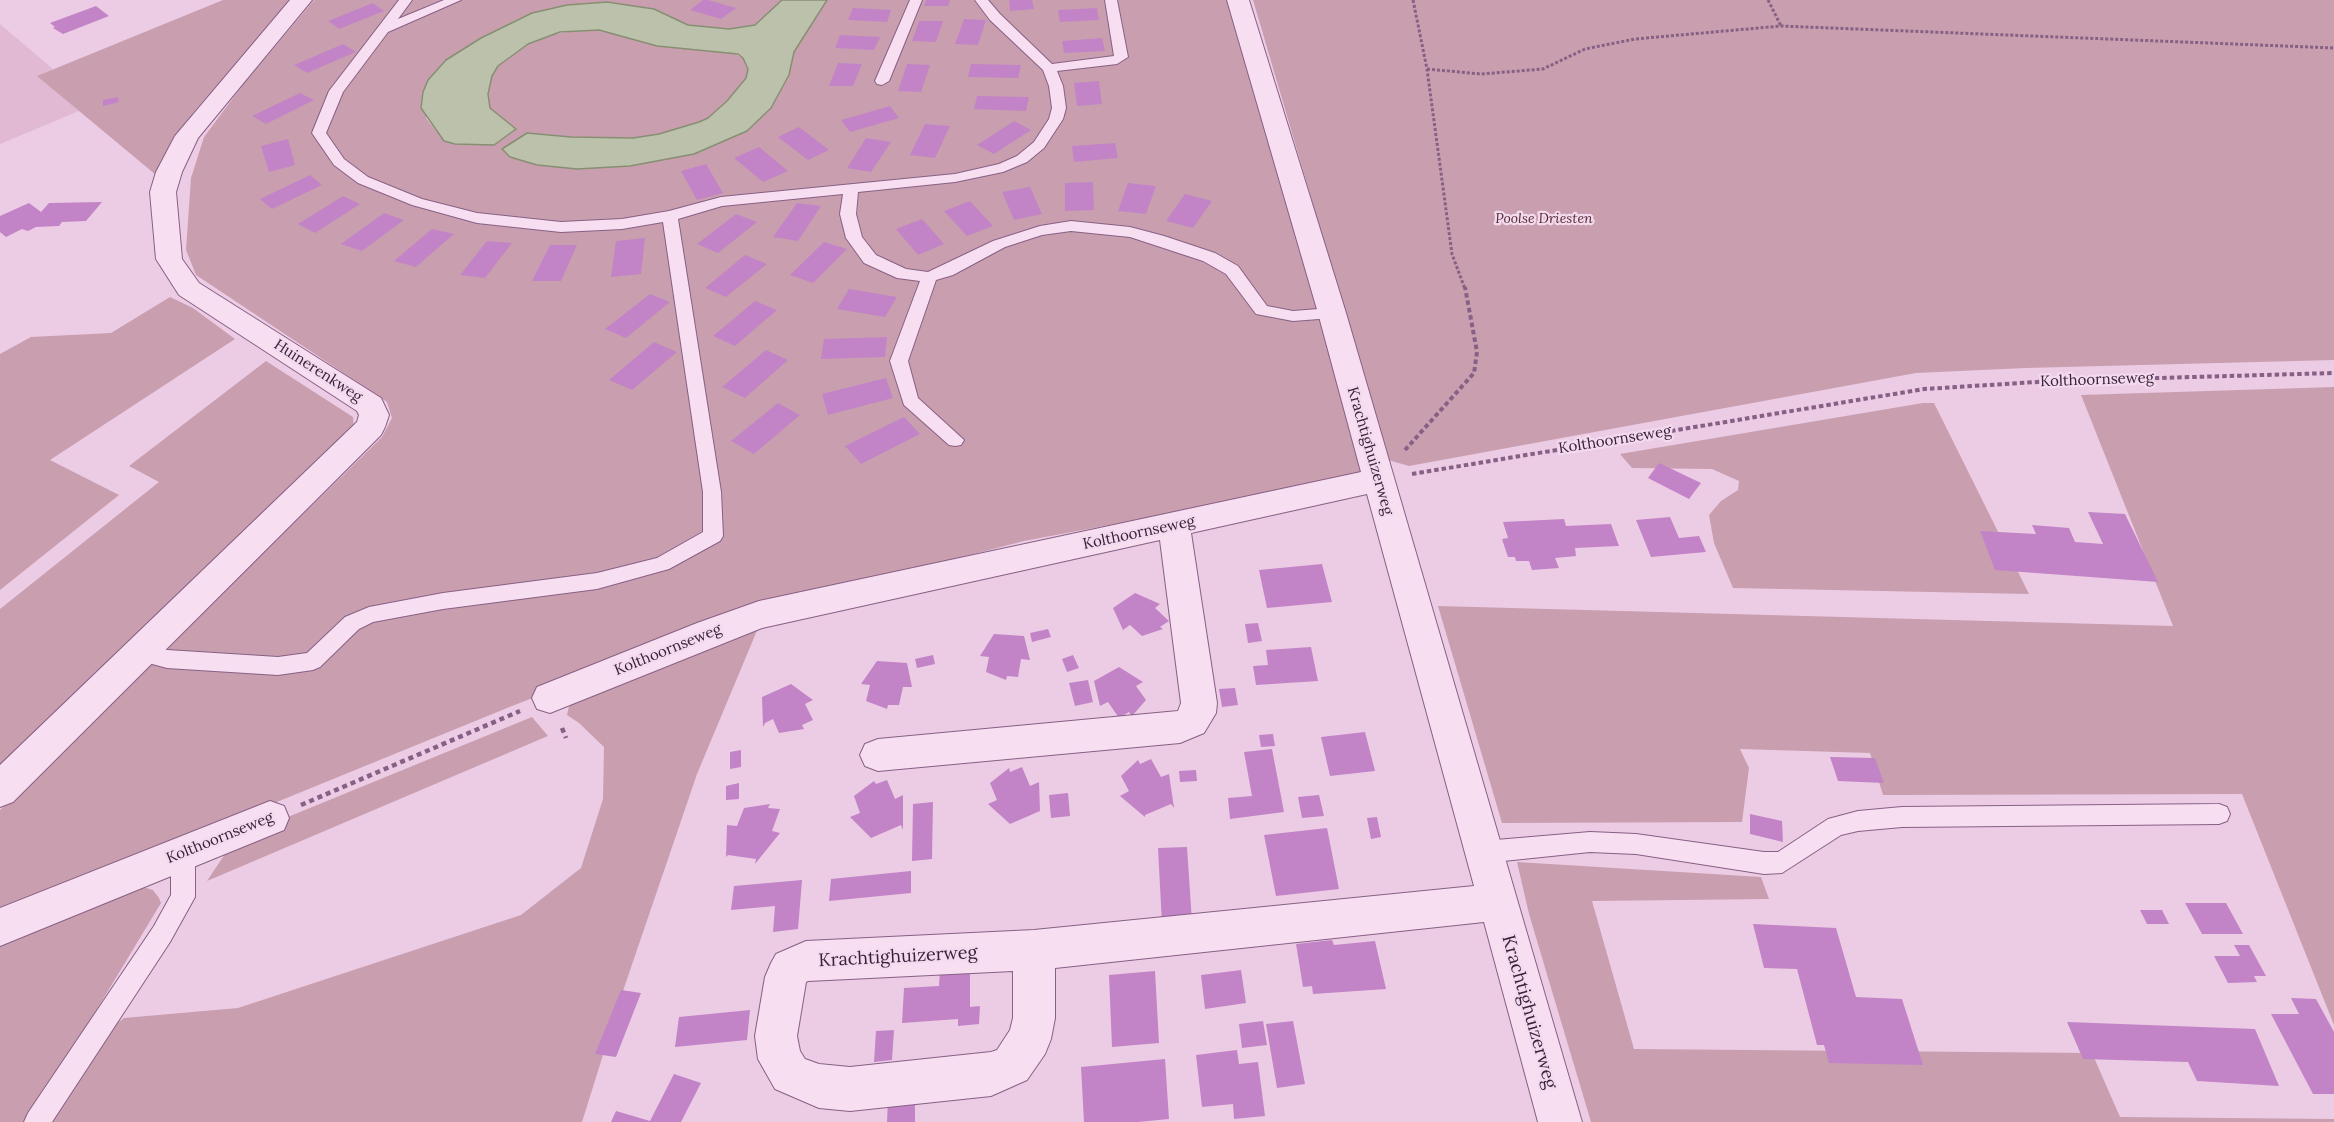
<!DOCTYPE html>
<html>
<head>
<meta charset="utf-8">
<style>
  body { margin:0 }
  canvas { display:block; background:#eccbe5 }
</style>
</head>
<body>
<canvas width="2334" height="1122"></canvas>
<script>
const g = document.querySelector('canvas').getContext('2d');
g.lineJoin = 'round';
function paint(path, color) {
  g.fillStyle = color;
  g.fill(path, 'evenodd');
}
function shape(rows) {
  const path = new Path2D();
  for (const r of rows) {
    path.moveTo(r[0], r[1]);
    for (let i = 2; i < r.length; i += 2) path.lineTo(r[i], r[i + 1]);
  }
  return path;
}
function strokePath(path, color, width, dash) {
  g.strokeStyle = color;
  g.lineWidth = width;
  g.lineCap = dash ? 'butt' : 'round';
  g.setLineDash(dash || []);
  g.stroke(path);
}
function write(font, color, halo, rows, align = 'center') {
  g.font = font + ' Lora,serif';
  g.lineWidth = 4.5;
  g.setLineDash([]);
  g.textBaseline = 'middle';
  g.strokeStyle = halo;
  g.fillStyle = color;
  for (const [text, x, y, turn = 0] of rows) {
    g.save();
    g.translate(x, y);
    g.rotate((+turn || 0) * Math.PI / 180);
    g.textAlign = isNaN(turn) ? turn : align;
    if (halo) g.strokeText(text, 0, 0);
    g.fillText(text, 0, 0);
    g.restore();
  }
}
paint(shape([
  [0,24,53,69,38,76,79,111,0,144]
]), '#e1b9d3');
paint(shape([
  [223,0,290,0,193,113,156,175,37,76],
  [314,0,782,0,755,25,729,29,688,25,654,9,607,2,567,5,532,13,516,20,446,60,426,118,444,141,474,145,494,145,512,127,490,108,488,94,492,76,498,66,528,44,549,35,586,29,599,30,657,46,732,52,743,58,748,69,746,78,727,101,708,118,699,122,659,134,633,138,571,137,527,133,537,165,577,169,630,166,694,154,747,131,771,108,784,85,794,52,827,0,1227,0,1365,477,1024,541,766,608,512,706,0,915,0,810,382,437,392,418,387,402,196,275,186,250,191,178,204,137,242,86],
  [1253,0,2334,0,2334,360,2026,368,1916,373,1409,466,1388,460],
  [170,297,193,308,235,339,50,460,119,495,0,590,0,354,31,337,111,333],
  [266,361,353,417,354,427,0,767,0,609,159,482,129,466],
  [2334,387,2334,1025,2242,794,1883,795,1870,753,1740,749,1749,768,1742,822,1502,823,1438,606,2173,626,2081,395],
  [1923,403,1934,403,2029,594,1733,588,1714,543,1709,515,1721,501,1738,490,1739,481,1712,469,1632,468,1620,454],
  [761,621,697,774,624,988,582,1122,0,1122,0,937,143,887,153,890,159,898,161,903,64,1064,124,1018,238,1008,521,915,581,868,603,799,604,747,579,723,567,715,570,702],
  [532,717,548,736,207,881,225,854,261,828],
  [1517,862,1761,877,1769,899,1592,901,1634,1049,2092,1053,2120,1117,2334,1119,2334,1122,1591,1122,1529,914]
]), '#c99faf');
const water = shape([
  [782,0,827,0,794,52,789,75,771,108,747,131,694,154,630,166,577,169,537,165,510,157,502,149,527,133,571,137,633,138,659,134,699,122,708,118,727,101,746,78,748,69,743,58,738,54,657,46,599,30,560,32,528,44,498,66,492,76,488,94,490,108,516,129,494,145,455,144,444,141,421,108,423,92,428,80,446,60,481,38,532,13,567,5,607,2,654,9,688,25,729,29,755,25,782,0]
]);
paint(water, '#bcc1ab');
strokePath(water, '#878f72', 1.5);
paint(shape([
  [703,0,708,0,736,8,721,19,690,10],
  [926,0,950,0,948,6,924,6],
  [1009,0,1032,0,1034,9,1010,11],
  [373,3,384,11,339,29,328,21],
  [96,6,109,16,63,34,53,28,55,27,50,23],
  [853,8,891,10,887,22,848,20],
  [1097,8,1099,20,1060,22,1058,10],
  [964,19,986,20,978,45,955,44],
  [919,21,943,21,936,42,912,41],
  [840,35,880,37,874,50,835,48],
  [1102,38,1105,51,1064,53,1062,41],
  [343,44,356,52,307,73,294,65],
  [838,63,862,64,853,86,829,86],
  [907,64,930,65,921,92,898,91],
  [971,64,1021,65,1018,78,968,77],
  [1099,81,1102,104,1077,106,1074,83],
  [300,93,314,100,266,124,252,116],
  [977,96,1029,97,1026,111,974,109],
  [118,97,119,102,103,106,103,100],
  [890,106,899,118,850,132,841,120],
  [1014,121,1031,130,994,154,977,145],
  [925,124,950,126,935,158,910,155],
  [799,127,829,150,808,160,778,137],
  [866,138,891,142,871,172,847,168],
  [288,139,295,165,269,172,261,146],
  [1115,143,1118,158,1074,162,1072,146],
  [759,147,788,171,763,182,734,158],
  [706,164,723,193,697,200,681,171],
  [310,175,322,185,272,209,260,199],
  [1093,182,1094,210,1065,211,1065,183],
  [1128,183,1156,186,1146,214,1118,211],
  [1030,187,1042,214,1014,220,1002,192],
  [1185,194,1212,201,1193,228,1166,221],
  [343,196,360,204,315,233,298,224],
  [970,201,993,226,967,236,944,211],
  [102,202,86,221,62,222,59,226,36,227,28,231,22,229,6,237,0,232,0,216,29,203,41,212,49,203],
  [797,203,821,206,798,241,773,237],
  [384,213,404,220,362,251,341,244],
  [736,214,757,222,718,253,697,244],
  [922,219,944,244,918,255,896,229],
  [432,229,454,234,416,267,394,261],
  [645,238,641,274,611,277,616,241],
  [487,241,512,243,485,278,460,275],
  [824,242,847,249,813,283,790,275],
  [550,245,577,245,561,281,532,281],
  [745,255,767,264,726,297,705,288],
  [849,289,897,297,885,317,837,309],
  [650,294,670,302,626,338,605,329],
  [755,301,777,310,735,346,713,336],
  [887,337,885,357,821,359,824,339],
  [654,342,677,352,632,390,609,380],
  [766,350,788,360,745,398,722,387],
  [886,378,893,398,828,415,822,394],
  [778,403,800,415,754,454,731,441],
  [904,417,920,434,861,464,845,446],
  [1659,463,1701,483,1689,499,1648,478],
  [2088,512,2125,514,2158,582,1995,570,1980,531,2036,534,2032,525,2069,528,2075,542,2103,544],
  [1670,517,1679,538,1699,536,1706,552,1651,557,1636,520],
  [1564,519,1566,526,1611,524,1619,546,1575,548,1576,556,1555,558,1559,568,1532,570,1529,561,1516,561,1515,557,1508,557,1502,539,1508,538,1503,522],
  [1322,564,1332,602,1267,608,1259,570],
  [1135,593,1160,604,1155,608,1169,621,1160,627,1163,629,1142,636,1130,625,1123,630,1113,608],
  [1258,623,1262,641,1248,643,1245,624],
  [1048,629,1051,637,1032,642,1030,633],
  [994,634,1024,636,1030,660,1021,659,1018,677,1007,676,1006,680,986,672,989,657,980,656],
  [1311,647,1318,681,1256,685,1253,666,1268,665,1266,650],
  [933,655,935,664,917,668,915,659],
  [1073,655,1079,668,1067,672,1062,659],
  [877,661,907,663,912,687,903,687,899,705,888,705,887,709,866,701,870,685,861,684],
  [1119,667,1143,682,1136,686,1146,700,1132,716,1129,712,1119,718,1108,702,1100,706,1094,681],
  [1088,680,1093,702,1075,706,1069,683],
  [791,684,813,700,805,704,813,720,802,725,804,729,779,733,773,719,765,723,763,727,762,697],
  [1235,688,1238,705,1222,707,1219,689],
  [1365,732,1375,771,1330,776,1321,737],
  [1273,734,1275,746,1261,747,1259,735],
  [1272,749,1284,812,1230,819,1228,798,1252,796,1244,752],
  [741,750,741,767,730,769,730,752],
  [1830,757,1875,758,1884,783,1838,781],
  [1151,759,1161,777,1169,774,1174,808,1171,804,1145,815,1145,817,1120,796,1129,791,1121,776,1138,760,1140,764],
  [1022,767,1030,786,1039,782,1040,811,1010,824,988,804,997,800,990,783,1009,768,1010,772],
  [1196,770,1197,781,1180,782,1179,771],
  [887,780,895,799,903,795,903,830,901,825,871,838,850,817,860,813,854,796,874,781,876,784],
  [739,783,739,799,726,800,726,786],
  [1068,793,1070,816,1051,818,1049,795],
  [1319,795,1324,816,1302,818,1298,797],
  [933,802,932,859,912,861,913,804],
  [770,804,768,808,780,809,772,831,780,833,755,864,756,859,728,855,726,857,727,825,737,826,744,808],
  [1750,814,1782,821,1783,842,1750,834],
  [1377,817,1381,837,1371,839,1367,818],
  [1327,828,1339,889,1276,896,1264,835],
  [1187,847,1192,922,1162,924,1158,848],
  [911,871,911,893,829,901,831,879],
  [802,880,798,929,773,932,775,906,731,910,734,886],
  [2185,903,2226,903,2243,934,2202,934],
  [2140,910,2162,910,2169,924,2147,924],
  [1753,924,1836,928,1856,997,1902,999,1923,1065,1829,1063,1824,1045,1817,1045,1797,969,1764,968],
  [1332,940,1334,945,1375,941,1386,989,1313,994,1312,986,1303,987,1296,944],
  [2234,945,2249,945,2266,976,2254,976,2257,982,2228,983,2214,956,2240,956],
  [970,969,970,1007,980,1006,979,1024,958,1026,958,1019,902,1023,904,988,939,986,940,970],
  [1241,970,1246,1003,1205,1009,1201,975],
  [1155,971,1159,1043,1112,1047,1109,975],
  [621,990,641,993,616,1057,595,1054],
  [2291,998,2316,999,2334,1032,2334,1094,2313,1094,2271,1014,2299,1014],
  [750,1010,747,1040,675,1047,679,1017],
  [1263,1021,1267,1045,1242,1048,1239,1024],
  [1293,1021,1305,1084,1277,1088,1266,1024],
  [2067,1022,2255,1029,2279,1086,2197,1081,2188,1062,2083,1059],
  [894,1030,892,1060,874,1062,876,1031],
  [1237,1050,1239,1064,1258,1062,1265,1116,1234,1119,1233,1104,1202,1107,1196,1055],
  [1165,1059,1169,1119,1138,1122,1084,1122,1081,1067],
  [674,1074,701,1083,681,1122,611,1122,616,1111,650,1121],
  [915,1097,915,1122,887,1122,888,1099]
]), '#c284c6');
const service = shape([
  [399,0,412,0,398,19,444,0,461,0,388,32,343,92,326,133,344,159,368,177,422,199,477,213,561,222,622,219,669,211,721,197,955,174,999,164,1017,156,1034,142,1049,119,1052,108,1049,86,1043,70,990,20,975,0,988,0,1000,14,1052,64,1114,56,1105,0,1117,0,1128,57,1117,64,1057,71,1063,86,1066,108,1063,119,1044,148,1027,162,1003,172,955,182,858,192,856,214,862,237,876,255,906,269,928,272,993,241,1040,226,1071,221,1130,227,1164,236,1215,253,1238,266,1267,306,1293,311,1332,308,1338,309,1340,313,1338,317,1332,318,1293,321,1256,314,1226,274,1203,261,1130,237,1071,231,1042,235,1005,247,953,275,936,280,908,361,918,398,964,440,961,445,955,446,949,445,904,405,890,361,920,281,897,278,864,263,846,238,840,214,843,194,722,206,678,219,721,492,723,536,720,541,669,569,597,589,443,609,373,622,359,629,320,667,313,670,278,675,167,668,134,659,131,653,134,647,141,645,167,650,278,657,307,653,345,617,369,607,443,593,597,573,657,558,703,532,703,492,663,222,622,229,561,232,477,223,412,205,358,183,334,165,312,133,329,91,399,0],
  [910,0,922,0,889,81,882,85,877,84,875,81,910,0],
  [2219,804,2227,807,2230,814,2227,821,2219,824,1902,827,1858,831,1841,835,1782,873,1764,874,1636,854,1590,852,1484,863,1476,859,1472,852,1476,845,1484,841,1590,832,1636,834,1764,852,1778,852,1828,819,1858,811,1902,807,2219,804],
  [183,843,191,847,195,854,195,897,170,942,52,1122,24,1122,28,1113,154,926,171,895,171,854,175,847,183,843]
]);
const minor = shape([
  [290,0,312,0,198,138,182,172,176,192,182,259,199,283,381,398,389,415,385,427,381,435,13,802,0,807,0,765,357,422,359,415,357,411,179,295,156,259,150,192,156,172,175,136,290,0],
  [1227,0,1249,0,1346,313,1582,1122,1538,1122,1484,922,1055,968,1055,1018,1051,1039,1045,1054,1027,1080,991,1096,850,1111,819,1108,775,1089,758,1059,755,1036,765,977,771,963,776,954,806,941,1034,930,1474,886,1367,494,1191,533,1217,703,1216,713,1204,733,1180,743,878,771,865,766,860,755,865,744,878,739,1178,711,1181,703,1160,540,762,628,550,713,537,709,532,698,537,687,697,623,759,601,1361,472,1318,313,1227,0],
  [1013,971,1013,1018,1010,1030,997,1050,991,1052,850,1067,819,1064,805,1059,800,1051,797,1036,806,982,808,981,1013,971],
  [270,801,284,806,289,818,284,830,0,946,0,908,270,801]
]);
strokePath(service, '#876085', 2);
strokePath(minor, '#876085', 2);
strokePath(shape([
  [1413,0,1427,69,1452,254,1465,289],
  [1768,0,1781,26],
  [1427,69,1481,74,1543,69,1585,49,1635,39,1781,26,2334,48]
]), '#876085', 3, [3, 2]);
strokePath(shape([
  [1405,450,1474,373,1477,352,1465,287],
  [1412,474,1924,389,2053,381,2334,373]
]), '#876085', 4, [4.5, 3]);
strokePath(shape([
  [562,728,566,738],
  [301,805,520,711]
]), '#876085', 4.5, [5, 4]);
paint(service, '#f7def1');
paint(minor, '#f7def1');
write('italic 14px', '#542b34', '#f4daee', [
  ["Poolse Driesten",1544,219]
]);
write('15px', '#392239', '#f4daee', [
  ["Huinerenkweg",318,371,33],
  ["Kolthoornseweg",2097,380,-2],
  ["Kolthoornseweg",1615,440,-9],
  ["Krachtighuizerweg",1370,451,74],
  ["Kolthoornseweg",1139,533,-12],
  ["Kolthoornseweg",668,650,-22],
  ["Kolthoornseweg",220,838,-22]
]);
write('18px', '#392239', '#f4daee', [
  ["Krachtighuizerweg",898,957,-3],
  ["Krachtighuizerweg",1529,1012,74]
]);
</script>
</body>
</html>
